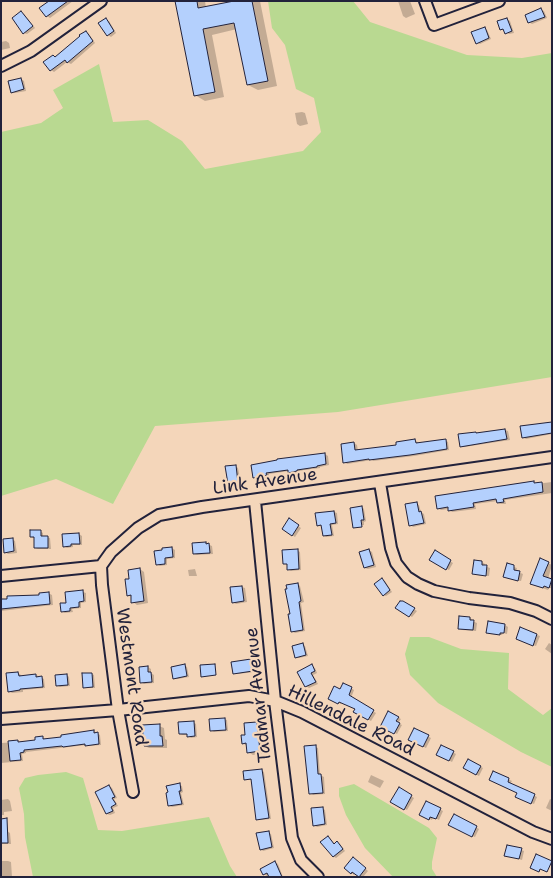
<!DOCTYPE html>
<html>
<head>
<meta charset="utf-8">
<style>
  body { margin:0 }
  #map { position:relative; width:553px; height:878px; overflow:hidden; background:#f4d6ba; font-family:"Shantell Sans",sans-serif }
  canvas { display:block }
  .frame { position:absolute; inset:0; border:2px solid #22223b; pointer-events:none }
</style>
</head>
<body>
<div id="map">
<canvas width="553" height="878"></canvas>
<div class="frame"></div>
</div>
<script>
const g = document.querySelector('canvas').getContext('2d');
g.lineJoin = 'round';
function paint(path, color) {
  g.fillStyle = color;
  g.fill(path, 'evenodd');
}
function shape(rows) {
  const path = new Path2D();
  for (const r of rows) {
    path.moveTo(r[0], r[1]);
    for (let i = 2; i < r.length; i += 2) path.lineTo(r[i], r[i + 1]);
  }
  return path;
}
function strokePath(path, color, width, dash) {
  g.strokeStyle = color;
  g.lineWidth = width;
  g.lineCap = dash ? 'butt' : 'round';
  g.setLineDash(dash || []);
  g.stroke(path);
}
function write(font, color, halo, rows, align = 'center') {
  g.font = font + ' "Shantell Sans",sans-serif';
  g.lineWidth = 4.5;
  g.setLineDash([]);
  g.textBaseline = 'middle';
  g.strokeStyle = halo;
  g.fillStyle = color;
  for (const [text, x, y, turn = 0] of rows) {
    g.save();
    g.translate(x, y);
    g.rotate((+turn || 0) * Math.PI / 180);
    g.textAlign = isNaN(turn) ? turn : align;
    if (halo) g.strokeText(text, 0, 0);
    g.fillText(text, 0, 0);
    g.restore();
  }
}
paint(shape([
  [268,1,353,1,370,22,467,55,522,58,552,53,552,377,338,412,155,426,113,504,56,479,1,496,1,132,41,123,63,108,53,90,99,64,113,122,148,120,182,141,205,169,303,151,321,132,314,98,296,89,285,45,272,28],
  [410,637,429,637,461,649,509,653,508,689,543,715,552,708,552,767,521,752,438,703,410,675,405,654],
  [66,772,83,778,98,830,122,831,209,817,230,866,237,877,33,877,25,837,24,814,19,788,25,778,38,775],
  [354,784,429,828,437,838,432,862,432,869,437,877,393,877,365,848,346,815,339,796,339,788]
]), '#b9d991');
paint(shape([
  [51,1,73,1,50,18,47,16,41,8],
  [177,1,205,1,206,8,232,3,232,1,260,1,277,86,258,90,248,85,237,29,212,35,224,97,205,101,195,95],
  [398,1,410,1,415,14,406,18,403,16],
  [541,10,544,11,547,18,532,24,529,22],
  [21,13,24,14,35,28,27,34,24,33],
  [507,19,510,21,514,33,509,34,501,29],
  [106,20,109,21,116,33,111,37,108,35],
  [484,28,487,30,491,39,480,44,477,43],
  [86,32,89,34,95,43,71,64,67,62,54,72,51,70,56,58],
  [6,41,9,43,10,48,1,50,1,42],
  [21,79,24,81,26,91,15,93,12,92],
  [302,112,305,113,308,124,300,126,297,124,295,113],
  [552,423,552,434,526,439,523,437],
  [505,430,508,431,510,440,464,447,461,446,476,433,478,434],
  [445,440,448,442,449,450,414,456,373,461,372,460,347,464,345,462,354,443,357,445,358,451,398,446,415,441,418,442,418,444],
  [325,454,328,456,329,465,320,467,320,468,299,471,299,473,292,474,289,471,269,474,269,476,257,479,254,477,252,466],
  [235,466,238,468,241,484,232,485,229,483],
  [552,482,552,493,505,500,506,504,501,504,498,503,498,501,475,504,476,509,452,512,449,509,441,510,438,508,534,483,536,484],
  [416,503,419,505,421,512,424,514,426,524,413,527,411,525],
  [362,507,364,509,366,521,364,522,364,525,355,526],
  [334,512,337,513,338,524,332,525,334,536,326,537,324,535,322,526,318,525,317,514],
  [289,520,301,528,295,537,283,529],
  [40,531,43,533,43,537,47,537,50,538,51,549,38,549,35,548,35,538,31,537],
  [79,534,82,536,82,545,73,545,73,547,67,548,64,546],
  [12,539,15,541,17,553,8,554,5,552],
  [205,543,212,546,213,554,197,555,194,554],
  [172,548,175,550,175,558,167,559,167,565,160,566,157,564],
  [297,550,300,552,301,570,291,571,288,569,288,565,284,563],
  [369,550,372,552,376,567,368,569,365,568],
  [435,552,453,563,449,570,431,560],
  [475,561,482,562,485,564,484,566,490,568,489,576,477,575,474,573],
  [548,563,552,565,548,579,552,580,552,588,549,588,548,590,536,586],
  [508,565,517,568,516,571,523,574,521,581,507,578],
  [140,569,144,572,148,603,137,605,133,602,132,597,128,595,130,580],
  [195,569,197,576,189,576,188,570],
  [382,580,385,581,392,592,386,596,384,595],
  [298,584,300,586,304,602,301,603,305,631,295,633,292,631],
  [242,587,245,588,247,602,236,604,233,602,231,588],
  [83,592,86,593,86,602,81,603,81,608,72,609,73,612,65,613,62,611,67,604],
  [48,593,52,595,53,605,1,611,1,601,41,596],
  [403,602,417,611,412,617,397,608],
  [470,618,473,620,472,621,477,623,476,631,462,630,459,628],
  [489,623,505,625,508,627,507,634,503,633,502,635,490,634,488,632],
  [521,629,540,636,536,646,520,640],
  [549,643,552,645,552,654,545,649],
  [302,644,305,646,308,656,299,658,296,657],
  [251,661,254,662,255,672,237,674,234,673],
  [184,665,187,667,189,677,177,679,174,678],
  [312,666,315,668,317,673,313,675,318,684,309,688,306,686],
  [148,667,151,669,151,673,154,675,154,683,144,684,141,682],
  [18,673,21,675,21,677,36,675,44,679,45,688,23,690,23,692,12,693,9,691],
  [92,674,94,675,95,688,87,688,85,687],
  [67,675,69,677,70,686,60,687,57,685],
  [344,684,354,690,351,698,376,713,371,721,355,711,356,709,342,702,341,704,330,698,341,690],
  [389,713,401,719,398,723,402,725,397,734,382,726],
  [224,719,227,720,228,731,214,732,211,730],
  [193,722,196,724,197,737,191,738,188,735,183,735,180,734],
  [257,723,261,726,264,753,253,755,248,752,247,746,243,743],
  [159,726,164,728,165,739,167,740,167,748,149,748,145,746],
  [414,730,431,738,426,748,409,739],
  [94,731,100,735,101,745,89,746,86,745,26,752,26,753,22,754,23,761,1,763,1,743,36,741,43,737,45,740],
  [441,746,456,754,452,762,437,754],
  [315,747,318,748,320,775,324,777,325,794,313,795,311,793],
  [468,760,483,768,479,776,464,768],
  [261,770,264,772,271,819,260,820,257,819,252,780,248,780,246,779],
  [494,773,512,781,510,784,537,797,534,804,517,796,518,793],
  [371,775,384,781,380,788,368,782],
  [179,785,182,786,183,792,181,793,184,805,172,807,170,806,169,793],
  [109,786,112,788,117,798,114,799,118,806,113,808,115,813,110,815,107,814],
  [399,789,414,798,407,810,392,802],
  [8,799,10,801,12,811,4,812,4,815,1,815,1,800],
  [550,799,552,800,552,811,546,808],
  [427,803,443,811,439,820,433,817,432,820,421,815],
  [322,808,325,810,327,825,317,827,314,825],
  [454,816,479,829,475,837,450,825],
  [7,831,10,833,11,844,1,844,1,832],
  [268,832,271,834,274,848,263,851,261,849],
  [328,837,335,844,337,843,340,844,345,851,336,858,333,856],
  [521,850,524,851,522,860,506,855],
  [356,860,368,871,363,877,360,877,355,873,354,875,346,868],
  [1,861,8,861,11,862,12,877,1,877],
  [275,862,278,864,283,877,271,877,270,874,267,876,264,874]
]), '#0003');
const building = shape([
  [49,1,68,1,46,17,39,8,49,1],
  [175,1,197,1,198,8,234,1,252,1,268,81,247,85,234,23,203,29,215,92,194,96,175,1],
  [541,8,545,17,528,23,525,15,541,8],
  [21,11,33,26,23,34,12,18,21,11],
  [106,18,114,31,107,36,98,23,106,18],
  [507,18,512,31,505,34,503,29,500,30,497,21,507,18],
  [485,27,489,38,476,44,471,32,485,27],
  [86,31,93,41,67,63,65,60,50,71,43,62,53,55,55,57,80,36,79,35,86,31],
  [21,78,24,89,11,93,8,81,21,78],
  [552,422,552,433,522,438,520,426,552,422],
  [505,429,507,439,460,447,458,434,476,432,476,433,505,429],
  [415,439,416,443,446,439,447,449,410,455,369,460,369,459,343,463,341,444,354,442,355,450,396,445,396,442,415,439],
  [325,453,326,464,317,466,317,467,297,470,297,471,288,473,288,470,266,473,267,475,253,478,251,465,277,460,277,459,325,453],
  [236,465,238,483,228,484,225,466,236,465],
  [534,481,534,483,542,482,543,492,503,499,504,502,497,503,496,499,473,503,474,507,448,511,448,507,437,509,435,496,534,481],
  [417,502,419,512,421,511,424,523,409,526,405,504,417,502],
  [362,506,364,520,361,520,362,527,353,528,350,508,362,506],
  [334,511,336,523,330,524,332,535,323,536,321,525,317,526,315,513,334,511],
  [289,518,299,525,292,536,282,529,289,518],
  [30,530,41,530,41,536,48,536,48,548,34,548,34,537,30,537,30,530],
  [79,533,80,544,71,544,71,546,63,547,62,534,79,533],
  [13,538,14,551,4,553,3,539,13,538],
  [206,542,206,544,209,543,210,553,193,554,192,543,206,542],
  [172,547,173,557,165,558,165,564,156,565,154,551,162,550,162,548,172,547],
  [298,549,299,569,287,570,287,564,283,564,282,550,298,549],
  [369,549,374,565,364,568,359,552,369,549],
  [435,550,451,560,446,570,429,560,435,550],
  [540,558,549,562,543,576,552,579,549,588,544,586,543,588,530,584,540,558],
  [474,560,482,561,482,565,487,565,486,576,472,574,474,560],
  [507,563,514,565,514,570,520,571,518,581,503,577,507,563],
  [140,568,144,601,131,603,131,595,127,596,125,579,129,579,128,570,140,568],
  [382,578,390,590,383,596,374,584,382,578],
  [298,583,301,601,299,602,303,630,291,632,288,614,290,614,285,589,287,589,286,585,298,583],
  [242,586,244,601,232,603,230,587,242,586],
  [83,590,84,601,79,602,79,607,70,608,70,611,61,612,60,603,66,603,65,592,83,590],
  [49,592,50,604,1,609,1,599,7,599,7,596,39,595,39,593,49,592],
  [400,601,403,601,415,608,409,617,395,608,400,601],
  [459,616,470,617,470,620,474,620,473,630,458,629,459,616],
  [488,621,505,624,504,633,500,633,500,635,486,633,488,621],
  [520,627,537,634,533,646,516,639,520,627],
  [303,643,306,655,295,658,292,646,303,643],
  [251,659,253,671,233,674,231,662,251,659],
  [185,664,187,676,173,679,171,667,185,664],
  [215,664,216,675,201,677,200,665,215,664],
  [312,664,315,671,311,673,316,682,305,687,297,672,312,664],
  [148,666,148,672,151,672,152,682,140,683,139,667,148,666],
  [18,672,19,676,36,674,36,677,42,676,43,687,20,689,20,690,8,692,6,673,18,672],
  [82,673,92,673,93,687,83,688,82,673],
  [67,674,68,685,56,686,55,675,67,674],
  [343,683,352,687,349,695,374,710,368,720,353,712,355,709,339,702,338,704,328,699,334,686,340,689,343,683],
  [388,711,399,717,396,721,400,723,394,734,380,727,388,711],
  [225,718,226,730,210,731,209,719,225,718],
  [194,721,195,736,187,737,187,734,179,734,178,722,194,721],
  [257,722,260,751,247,753,246,743,242,744,241,735,245,735,244,723,257,722],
  [160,724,160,736,162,736,163,746,144,746,142,725,160,724],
  [414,728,429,735,423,747,408,740,414,728],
  [94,730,94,733,98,732,99,744,85,746,85,744,63,747,62,746,24,750,24,752,20,753,21,760,10,761,8,741,18,740,18,742,35,740,35,737,43,736,43,739,61,737,61,735,94,730],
  [316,745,318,774,321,774,323,793,309,794,304,746,316,745],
  [441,745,454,751,449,761,436,755,441,745],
  [468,759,481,766,476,775,463,768,468,759],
  [262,769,269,818,256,820,251,779,244,780,243,771,262,769],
  [493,771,509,778,508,782,535,794,531,804,515,797,517,793,489,780,493,771],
  [180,783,181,791,179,791,182,804,168,806,166,793,168,792,166,786,180,783],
  [109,785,115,797,112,798,116,804,111,807,113,811,106,814,95,792,109,785],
  [399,787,412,795,404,810,390,802,399,787],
  [426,801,441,808,436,819,430,817,429,820,419,815,426,801],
  [323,807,325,824,313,826,311,808,323,807],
  [454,814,477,826,472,837,448,825,454,814],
  [7,818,8,843,1,843,1,819,7,818],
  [269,831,272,847,260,850,256,833,269,831],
  [328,836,334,844,337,841,343,849,333,857,320,842,328,836],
  [507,845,522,848,519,859,504,856,507,845],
  [536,854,552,861,547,872,540,869,539,872,530,868,536,854],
  [353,857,366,868,359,877,352,872,351,874,344,868,353,857],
  [275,861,282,877,269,877,267,873,263,875,260,869,275,861]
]);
paint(building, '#b4d0fd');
strokePath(building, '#22223b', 1);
const street = shape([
  [425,1,434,25,499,1],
  [1,66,31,51,101,1],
  [380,483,391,548,396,563,407,577,418,584,434,591,469,598,510,603,536,611,552,619],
  [255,501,275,701,292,838,301,860,318,877],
  [101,566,102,585,118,710,133,792],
  [1,576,101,566,111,552,138,528,159,515,202,507,552,457],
  [1,719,118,710,249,696,275,701,302,712,533,832,552,839]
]);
strokePath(street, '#22223b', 14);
strokePath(street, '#f4d6ba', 10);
write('18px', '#22223b', '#f4d6ba', [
  ["Link Avenue",265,482,-8],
  ["Westmont Road",131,677,82],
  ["Tadmar Avenue",259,695,-96],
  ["Hillendale Road",351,721,26]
]);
</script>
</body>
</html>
